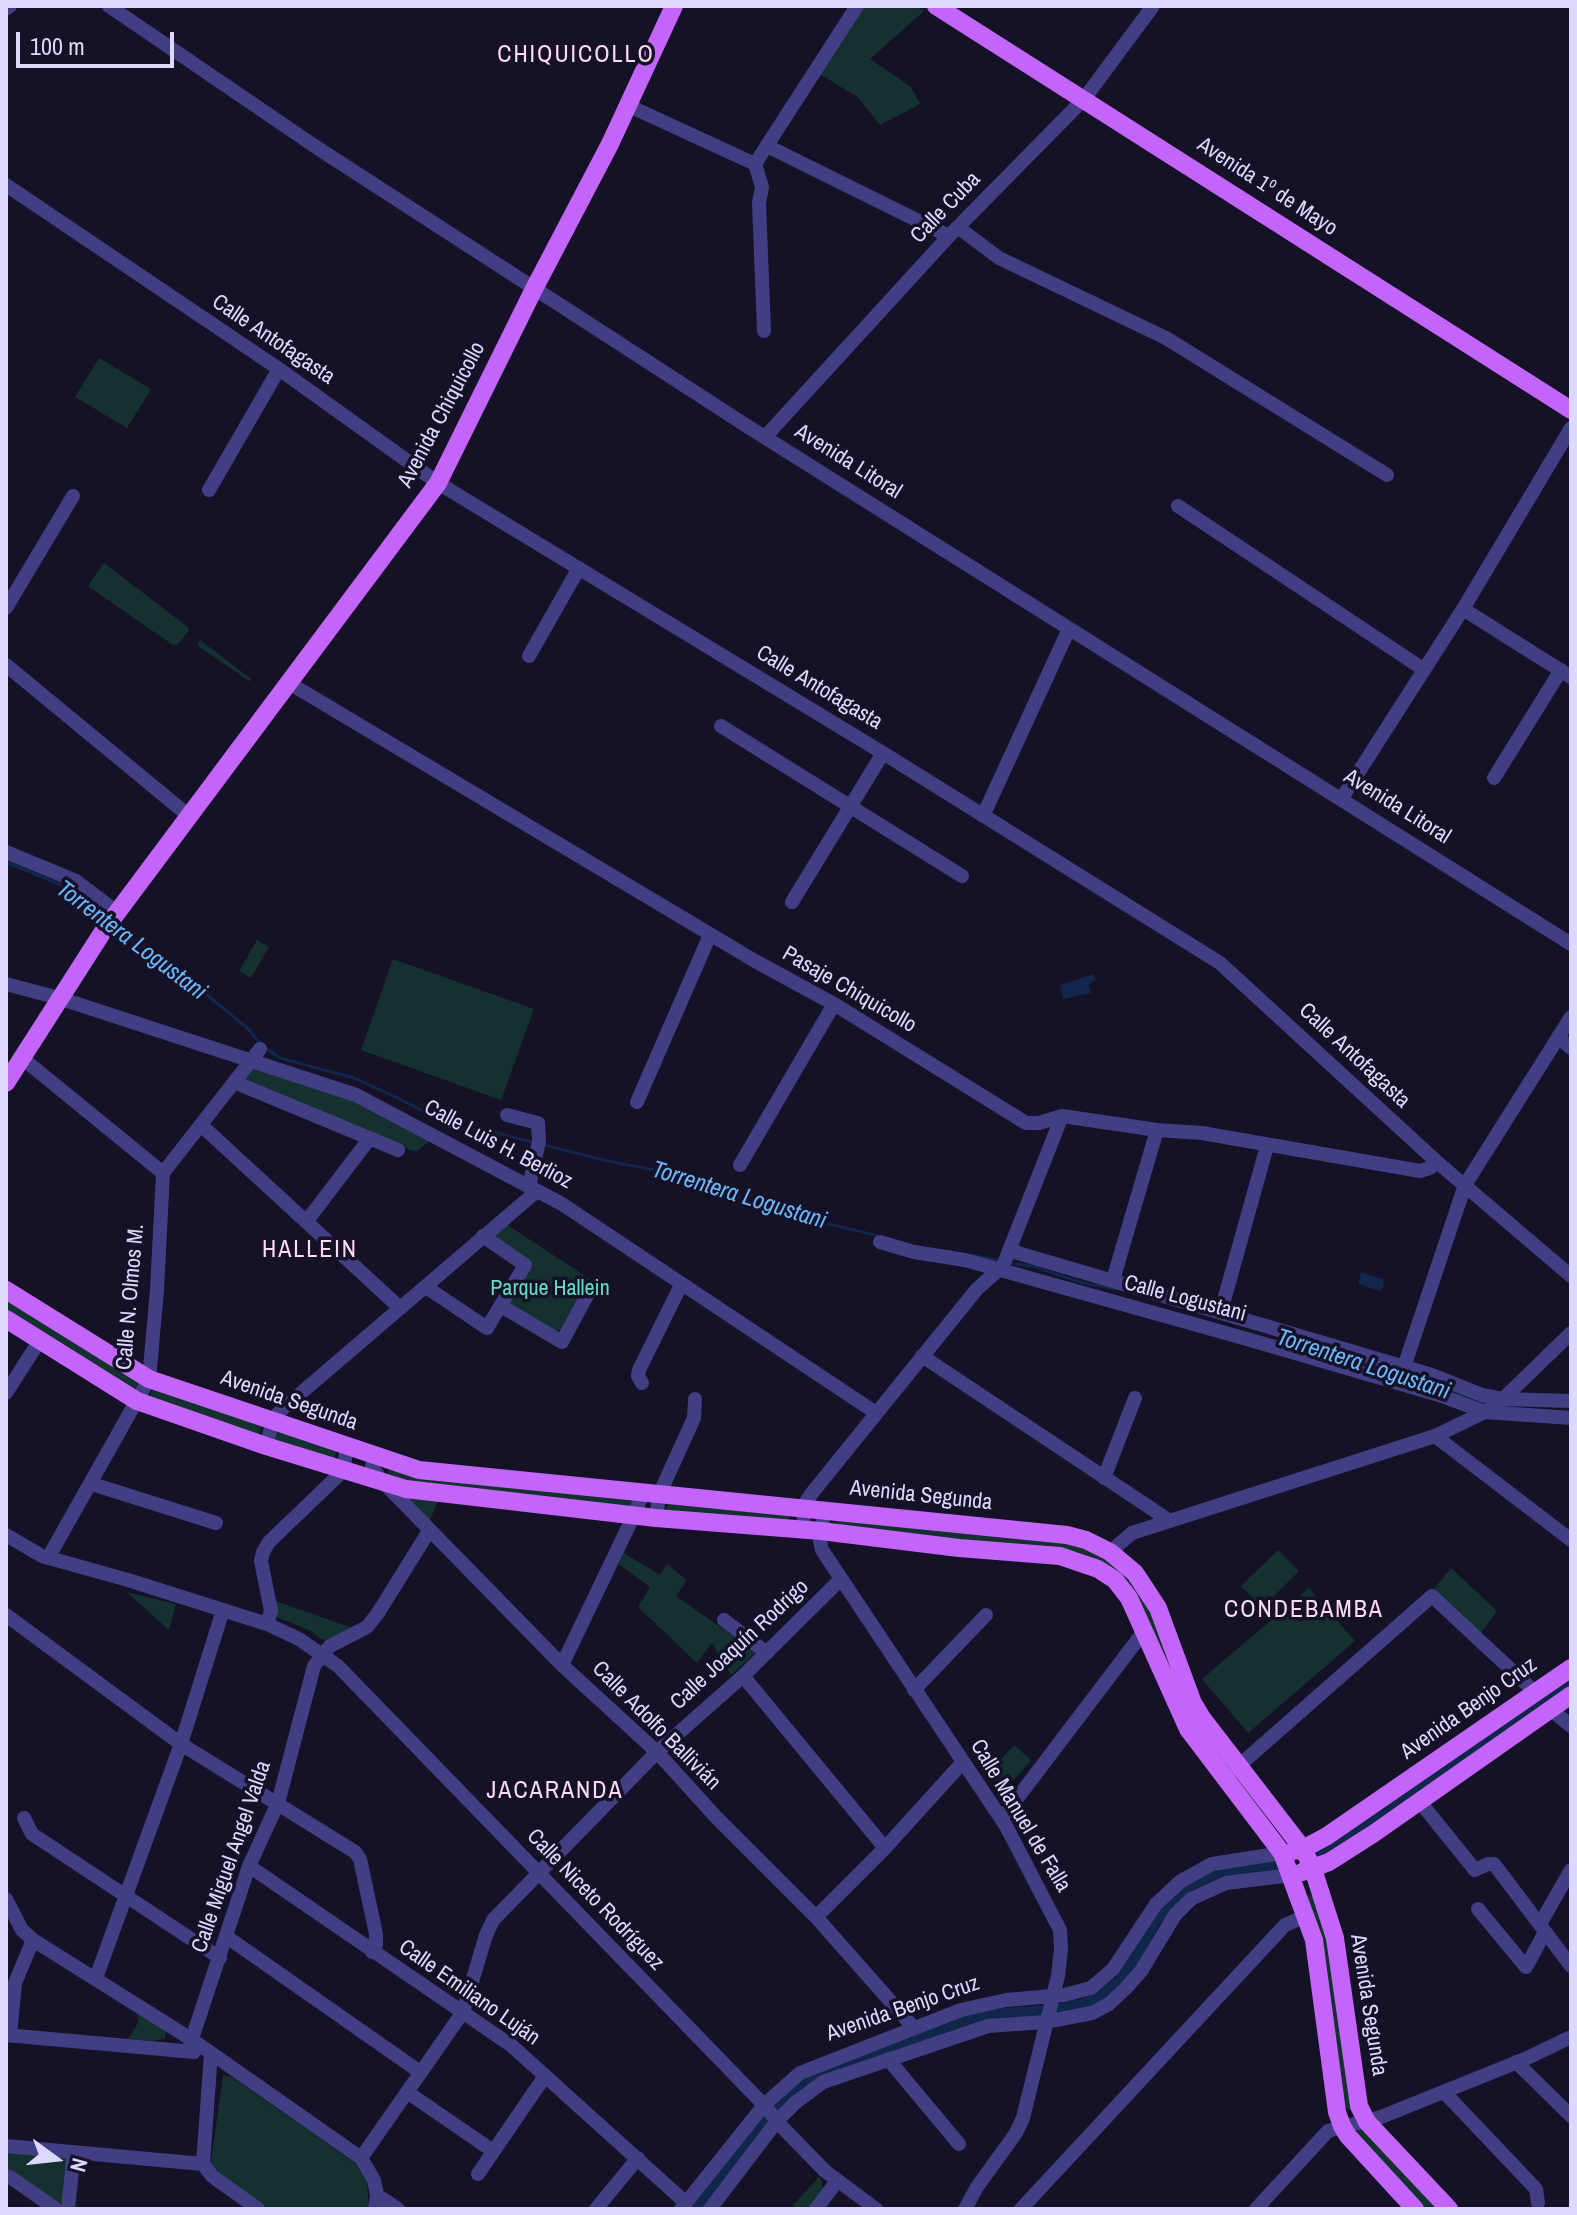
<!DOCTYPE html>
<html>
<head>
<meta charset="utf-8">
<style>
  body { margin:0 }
  #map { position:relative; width:1577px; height:2215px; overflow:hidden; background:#151127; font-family:"Archivo Narrow",sans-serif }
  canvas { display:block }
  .frame { position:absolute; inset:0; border:8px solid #ddd9fd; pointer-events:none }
  .north { position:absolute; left:16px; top:2119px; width:80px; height:80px; -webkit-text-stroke:6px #151127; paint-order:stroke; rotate:105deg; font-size:22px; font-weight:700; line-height:32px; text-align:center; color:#ddd9fd }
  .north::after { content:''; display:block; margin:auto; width:28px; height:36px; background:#ddd9fd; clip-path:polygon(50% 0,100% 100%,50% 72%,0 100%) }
  .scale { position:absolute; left:16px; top:32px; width:158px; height:36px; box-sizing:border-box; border:4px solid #ddd9fd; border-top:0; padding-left:10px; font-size:24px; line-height:28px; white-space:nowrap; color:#ddd9fd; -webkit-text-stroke:6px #151127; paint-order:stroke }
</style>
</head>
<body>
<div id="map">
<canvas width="1577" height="2215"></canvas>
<div class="frame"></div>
<div class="north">N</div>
<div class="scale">100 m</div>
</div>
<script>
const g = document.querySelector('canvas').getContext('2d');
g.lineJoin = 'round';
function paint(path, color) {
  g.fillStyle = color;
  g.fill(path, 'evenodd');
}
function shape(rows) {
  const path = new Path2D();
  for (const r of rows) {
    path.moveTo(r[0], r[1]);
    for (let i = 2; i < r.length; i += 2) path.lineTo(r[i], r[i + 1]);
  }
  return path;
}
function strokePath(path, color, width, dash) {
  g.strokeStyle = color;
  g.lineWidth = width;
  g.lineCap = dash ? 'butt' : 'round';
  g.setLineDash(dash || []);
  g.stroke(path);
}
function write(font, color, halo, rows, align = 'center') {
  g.font = font + ' "Archivo Narrow",sans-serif';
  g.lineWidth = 7;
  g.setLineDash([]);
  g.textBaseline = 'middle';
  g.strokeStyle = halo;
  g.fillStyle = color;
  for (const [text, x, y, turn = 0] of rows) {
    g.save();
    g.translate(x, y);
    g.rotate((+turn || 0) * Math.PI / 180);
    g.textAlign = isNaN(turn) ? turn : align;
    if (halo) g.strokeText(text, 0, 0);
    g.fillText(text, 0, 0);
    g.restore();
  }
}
paint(shape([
  [864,6,916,6,924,11,870,59,911,87,920,104,880,125,858,97,821,75],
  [99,358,151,389,127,428,75,397],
  [104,563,188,627,189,630,178,644,173,645,89,587,89,584],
  [200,640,250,678,251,680,249,681,198,646],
  [257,940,269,947,251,978,239,971],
  [393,959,534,1009,501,1100,361,1050],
  [251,1066,349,1096,432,1139,416,1152,245,1083,243,1078],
  [506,1224,590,1279,562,1330,553,1331,510,1305,509,1302,527,1268,493,1240,494,1232],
  [6,1298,139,1382,133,1391,6,1311],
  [153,1388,263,1424,259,1435,149,1399],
  [278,1430,337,1449,334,1460,274,1441],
  [390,1467,634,1499,631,1507,411,1484,386,1477],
  [405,1497,439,1499,429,1522],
  [668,1504,789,1516,788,1523,667,1511],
  [837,1519,1060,1540,1098,1554,1123,1572,1144,1596,1229,1763,1225,1767,1189,1719,1103,1563,1084,1554,1053,1546,960,1541,835,1525],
  [1278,1550,1299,1571,1262,1608,1241,1586],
  [624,1553,660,1575,667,1564,687,1580,676,1596,756,1652,731,1675,712,1643,697,1663,638,1607,650,1587,618,1564],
  [1451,1568,1497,1611,1479,1636,1433,1590],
  [1309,1588,1355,1641,1248,1733,1202,1679],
  [127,1592,176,1604,169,1630],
  [273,1600,355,1629,327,1640,321,1639,311,1631,277,1617],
  [1014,1745,1031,1760,1005,1790,988,1774],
  [1308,1894,1314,1896,1330,1950,1352,2106,1350,2110,1343,2108],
  [138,2011,166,2030,165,2039,152,2041,128,2039,138,2023],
  [223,2075,232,2077,355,2163,367,2181,369,2209,269,2209,210,2169],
  [1360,2129,1363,2130,1439,2209,1423,2209,1354,2134],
  [6,2151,65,2158,67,2162,64,2201,59,2205,6,2171],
  [820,2176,823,2189,810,2209,796,2209,793,2205]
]), '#143130');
paint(shape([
  [1093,974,1096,980,1089,984,1091,993,1063,999,1060,985],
  [1361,1272,1383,1279,1384,1286,1380,1291,1358,1284]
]), '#11264b');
strokePath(shape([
  [6,862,68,888,105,920],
  [114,927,184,976,246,1027,261,1044],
  [267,1049,280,1058,354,1078,400,1099,455,1128,485,1130,532,1142],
  [544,1145,603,1160,686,1176,775,1211,879,1236],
  [972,1255,1000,1261],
  [1007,1263,1032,1266,1083,1283,1116,1289],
  [1315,1348,1440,1386,1483,1403]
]), '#11264b', 3);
strokePath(shape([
  [1317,1855,1571,1679],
  [695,2209,778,2102,803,2081,965,2020,1008,2013,1056,2010,1085,2004,1103,1994,1119,1982,1138,1954,1155,1921,1189,1886,1216,1874,1273,1866]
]), '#11264b', 11);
strokePath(shape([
  [109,6,316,147,750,428,1571,944],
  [6,9,10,6],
  [627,105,755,164],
  [767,146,949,236],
  [6,185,279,369,438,483,883,753,1220,963,1437,1162,1571,1276],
  [959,228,999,258,1166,338,1387,475],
  [764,331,759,203,762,187,755,164,857,6],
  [765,437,949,236,1084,99,1153,6],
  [209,490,279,369],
  [1178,506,1423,669],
  [6,608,73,496],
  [1463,609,1571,677],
  [529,656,579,568],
  [6,665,189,816],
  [289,683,755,961,834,1004,1026,1123,1039,1123,1062,1116,1157,1130,1202,1133,1420,1171,1430,1168,1437,1162],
  [721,726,962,876],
  [1494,778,1561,670],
  [1342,798,1463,609,1571,428],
  [983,816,1069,629],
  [6,852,76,881,117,912],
  [792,902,883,753],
  [6,984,59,998,356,1095,562,1204,876,1413],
  [1558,1037,1571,1048],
  [22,1058,163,1173],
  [234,1082,398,1150],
  [637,1102,710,935],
  [507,1115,538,1123,539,1141,529,1187],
  [201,1125,399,1307],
  [740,1165,834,1004],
  [306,1222,370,1138],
  [880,1242,914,1252,965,1260,1247,1339,1439,1395,1485,1412,1571,1418],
  [1011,1251,1432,1375,1482,1395,1503,1399,1571,1401],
  [1113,1280,1157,1130],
  [426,1287,487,1328,525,1265,483,1236],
  [501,1306,562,1342,591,1288],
  [1221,1311,1267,1146],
  [922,1356,1170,1521],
  [1404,1367,1465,1185,1571,1017],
  [642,1383,638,1376,639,1370,681,1285],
  [6,1393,40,1340],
  [1435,1436,1571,1540],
  [266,1446,273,1420,280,1411,537,1191],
  [374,1456,372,1467,382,1481,562,1665,657,1752,715,1816,816,1917,914,2028],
  [1104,1478,1135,1398],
  [92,1484,216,1523],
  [824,1511,820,1541,822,1550,1006,1826,1060,1930,1061,1949,1058,1976,1023,2118,1016,2133,977,2187,965,2209],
  [656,1518,659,1495,694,1418,695,1399],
  [802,1530,806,1502,812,1493,977,1289,1003,1266,1062,1116],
  [6,1535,42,1556,128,1580,267,1624,299,1639,338,1666,764,2105,783,2128,825,2171,876,2209],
  [1110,1552,1132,1533,1435,1436,1485,1412,1503,1399,1571,1333],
  [48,1558,149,1379,157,1290,163,1173,260,1049],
  [6,1615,181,1744,355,1852,360,1859,376,1934,376,1945,372,1952],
  [724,1620,767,1653],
  [267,1624,271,1611,261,1561,263,1552,269,1542,343,1471,347,1447],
  [562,1665,634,1515,643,1493],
  [743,1676,885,1848],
  [914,1690,986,1615],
  [1550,1709,1571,1726],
  [1234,1770,1432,1596,1535,1692],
  [1420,1802,1475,1870,1488,1864,1494,1864,1571,1966],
  [1000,1817,1006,1813,1145,1630],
  [24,1818,32,1834,220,1958],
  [249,1866,512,2046,686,2203],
  [6,1899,22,1930,33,1940,191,2039,361,2158,374,2180,377,2195,375,2209],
  [1478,1909,1526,1967,1545,1932],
  [816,1917,885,1848,963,1762],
  [1540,1924,1571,1870],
  [227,1937,420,2072],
  [96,1978,181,1744,223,1610],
  [6,2035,194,2052],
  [10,2035,15,1983,33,1940],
  [188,2051,249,1866,278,1803,314,1666,330,1646,367,1627,378,1613,429,1531],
  [888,2059,959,2144],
  [1516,2062,1571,2116],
  [407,2092,493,2151],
  [1444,2092,1536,2189,1538,2203],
  [6,2146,203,2164,212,2176,258,2209],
  [361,2158,463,2012,486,1935,493,1920,657,1752,743,1676,840,1580],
  [203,2164,211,2053],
  [478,2174,545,2076],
  [6,2176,10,2177,56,2209],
  [377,2195,398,2209],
  [68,2209,74,2152],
  [596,2209,638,2158],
  [681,2209,764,2105,800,2073,961,2010,1006,2000,1064,1995,1091,1988,1113,1969,1156,1904,1181,1881,1212,1864,1282,1853],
  [710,2209,777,2121,796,2102,823,2082,988,2026,1045,2022,1092,2013,1109,2004,1126,1988,1141,1971,1175,1915,1191,1899,1226,1883,1292,1875],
  [816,2209,837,2181],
  [1021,2209,1285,1925,1306,1916],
  [1256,2209,1328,2131,1381,2117,1525,2059,1571,2037]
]), '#423e84', 14);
strokePath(shape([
  [936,6,1571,410],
  [6,1083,104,930,438,483,534,289,610,144,674,6],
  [6,1290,149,1379,419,1470,1067,1535,1086,1540,1110,1552,1135,1573,1158,1608,1193,1703,1202,1718,1303,1849,1313,1869,1335,1938,1359,2106,1367,2122,1449,2209],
  [6,1319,137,1401,266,1446,406,1489,656,1518,821,1531,959,1548,1060,1556,1098,1569,1115,1580,1129,1598,1188,1729,1282,1853,1314,1940,1337,2112,1342,2126,1348,2136,1415,2209],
  [1293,1851,1303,1849,1327,1836,1571,1668],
  [1302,1872,1329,1862,1373,1834,1571,1695]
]), '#c365f8', 18);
write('22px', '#ddd9fd', '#151127', [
  ["Avenida 1º de Mayo",1267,187,33],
  ["Calle Cuba",946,208,-46],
  ["Calle Antofagasta",273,340,34],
  ["Avenida Chiquicollo",442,415,-62],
  ["Avenida Litoral",848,462,32],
  ["Calle Antofagasta",819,688,31],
  ["Avenida Litoral",1397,807,32],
  ["Pasaje Chiquicollo",849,990,30],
  ["Calle Antofagasta",1354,1056,43],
  ["Calle Luis H. Berlioz",498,1145,28],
  ["Calle N. Olmos M.",131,1297,-85],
  ["Calle Logustani",1185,1299,15],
  ["Avenida Segunda",289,1401,19],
  ["Avenida Segunda",921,1496,6],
  ["Calle Joaquín Rodrigo",740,1645,-43],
  ["Avenida Benjo Cruz",1469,1709,-35],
  ["Calle Adolfo Ballivián",656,1726,45],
  ["Calle Manuel de Falla",1020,1816,59],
  ["Calle Miguel Angel Valda",232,1857,-71],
  ["Calle Niceto Rodríguez",595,1900,46],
  ["Calle Emiliano Luján",469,1993,35],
  ["Avenida Segunda",1368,2005,81],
  ["Avenida Benjo Cruz",903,2009,-19]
]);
write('22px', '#67dbc0', '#151127', [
  ["Parque Hallein",550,1289]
]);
g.letterSpacing = '2px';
write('24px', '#fddbf0', '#151127', [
  ["CHIQUICOLLO",576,56],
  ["HALLEIN",310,1251],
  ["CONDEBAMBA",1304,1611],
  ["JACARANDA",555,1792]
]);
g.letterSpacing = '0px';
write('italic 24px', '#6cb5f8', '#151127', [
  ["Torrentera Logustani",131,941,37],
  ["Torrentera Logustani",739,1196,17],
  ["Torrentera Logustani",1363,1365,18]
]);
</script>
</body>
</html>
